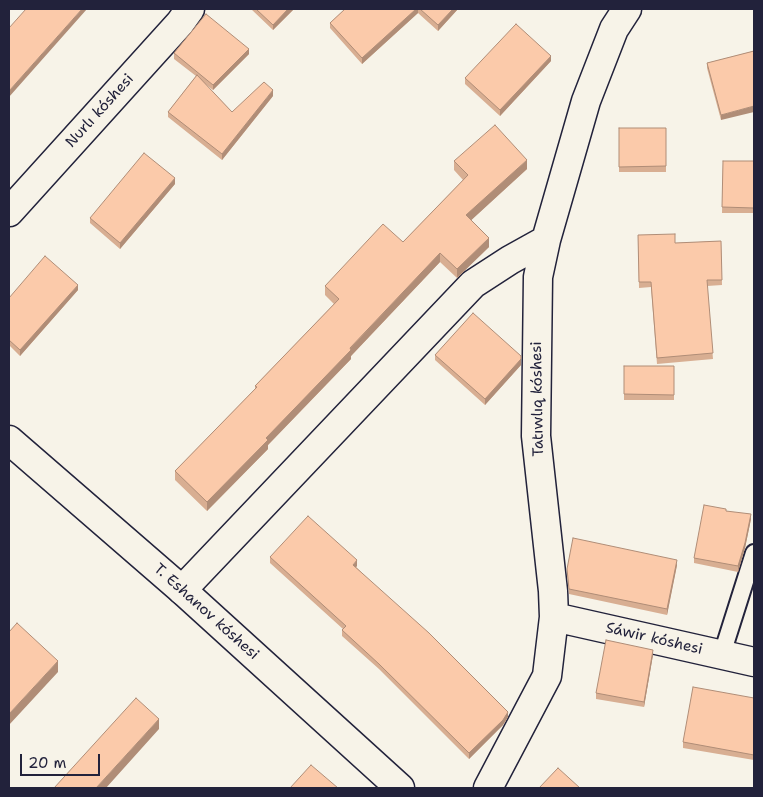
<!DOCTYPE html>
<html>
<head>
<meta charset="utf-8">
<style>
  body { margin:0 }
  #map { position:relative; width:763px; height:797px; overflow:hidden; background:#f7f3e8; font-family:"Shantell Sans",sans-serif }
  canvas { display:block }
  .frame { position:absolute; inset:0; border:10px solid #22223b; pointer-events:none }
  .scale { position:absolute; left:20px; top:754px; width:80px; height:22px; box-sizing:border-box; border:2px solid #22223b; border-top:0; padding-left:6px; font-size:15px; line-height:18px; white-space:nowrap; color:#22223b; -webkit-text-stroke:4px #f7f3e8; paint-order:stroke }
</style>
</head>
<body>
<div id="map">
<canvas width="763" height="797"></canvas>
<div class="frame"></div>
<div class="scale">20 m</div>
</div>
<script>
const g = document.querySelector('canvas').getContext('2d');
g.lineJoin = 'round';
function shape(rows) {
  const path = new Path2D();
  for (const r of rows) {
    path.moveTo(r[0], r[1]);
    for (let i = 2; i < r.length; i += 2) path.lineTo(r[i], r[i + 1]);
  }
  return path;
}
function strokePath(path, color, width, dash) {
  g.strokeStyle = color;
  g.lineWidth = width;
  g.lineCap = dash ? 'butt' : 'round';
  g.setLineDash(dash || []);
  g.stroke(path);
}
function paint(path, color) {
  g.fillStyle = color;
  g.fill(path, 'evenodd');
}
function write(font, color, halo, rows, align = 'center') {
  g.font = font + ' "Shantell Sans",sans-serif';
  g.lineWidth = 4;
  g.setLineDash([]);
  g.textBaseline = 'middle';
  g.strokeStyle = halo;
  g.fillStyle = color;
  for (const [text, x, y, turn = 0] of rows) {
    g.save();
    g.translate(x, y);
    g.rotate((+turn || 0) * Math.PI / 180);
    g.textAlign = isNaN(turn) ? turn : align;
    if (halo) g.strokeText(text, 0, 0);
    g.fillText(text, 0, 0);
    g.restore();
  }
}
const lane = shape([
  [722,654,754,553]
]);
const street = shape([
  [9,212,180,23,190,9],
  [182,590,473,284,510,260,546,240],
  [554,617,754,662],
  [488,788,547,676,554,617,553,591,536,436,538,277,546,240,586,101,614,29,627,9]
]);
const secondary = shape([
  [9,440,182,590,400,788]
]);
strokePath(lane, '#22223b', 20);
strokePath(street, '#22223b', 31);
strokePath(secondary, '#22223b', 31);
strokePath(lane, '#f7f3e8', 16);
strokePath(street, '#f7f3e8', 28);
strokePath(secondary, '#f7f3e8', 28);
paint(shape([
  [251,9,294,9,273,30],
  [345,9,458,9,438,31,418,13,362,64,330,28,330,23],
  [754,51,721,120,707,68,707,63],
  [174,53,249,54,213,90,204,83,232,112,273,96,222,160,168,117,168,112,196,76,174,59],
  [551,61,500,116,465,84,465,78],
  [619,128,666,128,666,172,619,172],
  [454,161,527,169,471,220,489,247,457,278,440,262,351,356,351,359,268,445,268,449,207,511,175,480,175,471,255,389,255,386,334,304,325,295,325,286,403,242,463,180,454,170],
  [723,161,754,161,754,213,722,213],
  [175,184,120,249,90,223,90,218],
  [638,235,675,243,721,241,722,285,707,286,713,359,657,364,651,287,639,288],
  [78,290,20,356,9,345,9,298],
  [435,355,521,356,521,365,485,405,435,360],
  [624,366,674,366,674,400,624,400],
  [726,511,751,519,745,548,738,572,694,563,694,558],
  [270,557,357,566,356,567,508,717,503,725,469,759,379,669,342,636,342,630,343,629,270,563],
  [677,565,667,615,569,594,567,569],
  [653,655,644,707,596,699,596,693],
  [754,698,754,760,683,748,683,742]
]), '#d8ae92');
paint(shape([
  [82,9,87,9,9,97,9,91],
  [288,9,294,9,273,30,273,25],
  [416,9,418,9,418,13,362,64,362,58],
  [453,9,458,9,438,31,438,25],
  [249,49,249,54,213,90,213,85],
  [551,56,551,61,500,116,500,110],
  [273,90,273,96,222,160,222,154],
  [754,106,754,112,721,120,721,115],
  [527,160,527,169,466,225,466,215],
  [175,178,175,184,120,249,120,243],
  [489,238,489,247,457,278,457,269],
  [440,253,440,262,351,356,351,359,268,445,268,449,207,511,207,502,266,438],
  [78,285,78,290,20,356,20,350],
  [521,359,521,365,485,405,485,399],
  [10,499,10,507,9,508,9,500],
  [751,514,751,519,745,548,738,572,738,566],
  [357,560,357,566,353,570,353,565],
  [677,560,677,565,667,615,667,609],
  [653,650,653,655,644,707,644,702],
  [58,661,58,672,9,725,9,714],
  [508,712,508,717,503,725,469,759,469,753],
  [159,719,159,729,106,788,96,788]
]), '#b08d77');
const building = shape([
  [26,9,82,9,9,91,9,28,26,9],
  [256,9,288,9,273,25,256,9],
  [345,9,416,9,362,58,330,23,345,9],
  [420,9,453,9,438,25,420,9],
  [206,14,249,49,213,85,174,53,206,14],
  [516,24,551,56,500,110,465,78,516,24],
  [754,51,754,106,721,115,707,63,754,51],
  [197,75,232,112,264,82,273,90,222,154,168,112,197,75],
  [495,125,527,160,466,215,489,238,457,269,440,253,350,348,351,350,266,438,268,440,207,502,175,471,257,387,255,386,339,299,325,286,383,224,403,242,468,175,454,161,495,125],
  [619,128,666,128,666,166,619,167,619,128],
  [144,153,175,178,120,243,90,218,144,153],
  [723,161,754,161,754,208,722,207,723,161],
  [675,234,675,243,721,241,722,280,707,280,713,353,657,358,651,282,639,282,638,235,675,234],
  [45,256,78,285,20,350,9,340,9,298,45,256],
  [473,313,521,356,521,359,485,399,435,355,473,313],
  [624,366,674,366,674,395,624,394,624,366],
  [704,505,726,509,726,511,751,514,745,543,738,566,694,558,704,505],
  [308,516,357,560,353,565,429,633,508,712,503,720,469,753,379,664,342,630,346,626,270,557,308,516],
  [573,538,677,560,667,609,569,589,567,569,573,538],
  [17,623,58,661,9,714,9,632,17,623],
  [606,640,653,650,644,702,596,693,606,640],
  [693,687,754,698,754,755,683,742,693,687],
  [136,698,159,719,96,788,54,788,136,698],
  [311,765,338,788,290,788,311,765],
  [558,768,580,788,539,788,558,768]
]);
paint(building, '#fbcaaa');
strokePath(building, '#b08d77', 1);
write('15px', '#22223b', '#f7f3e8', [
  ["Nurlı kóshesi",100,111,-48],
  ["Tatıwlıq kóshesi",538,399,-91],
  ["T. Eshanov kóshesi",206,612,42],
  ["Sáwir kóshesi",654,639,13]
]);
</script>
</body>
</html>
